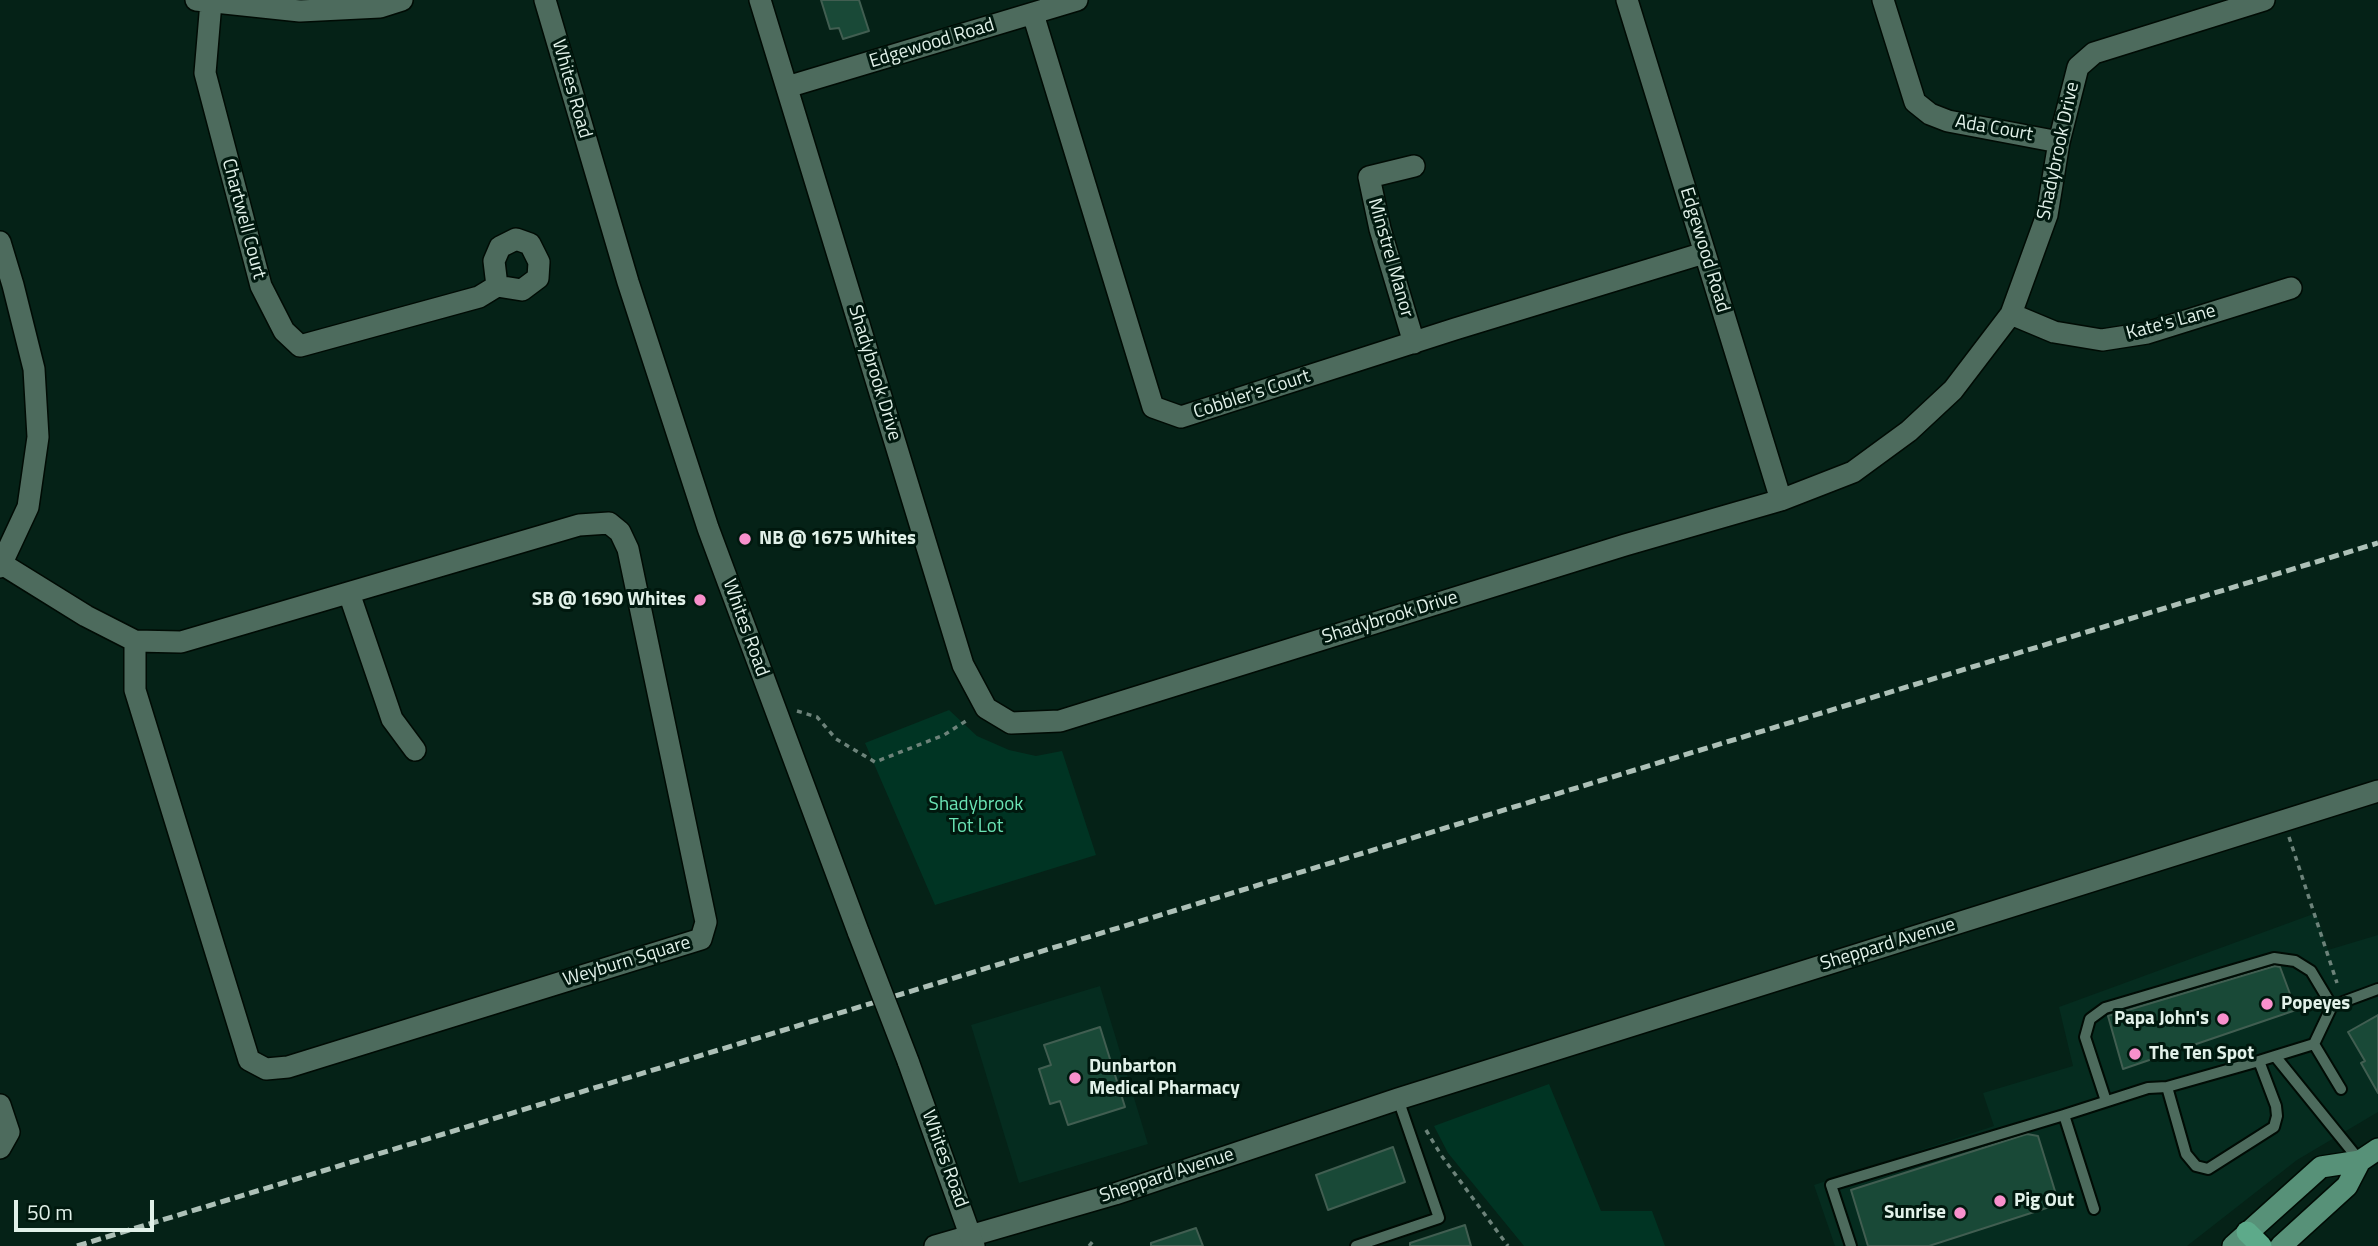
<!DOCTYPE html>
<html>
<head>
<meta charset="utf-8">
<style>
  body { margin:0 }
  #map { position:relative; width:2378px; height:1246px; overflow:hidden; background:#052217; font-family:"Titillium Web",sans-serif }
  canvas { display:block }
  .scale { position:absolute; left:14px; top:1200px; width:140px; height:32px; box-sizing:border-box; border:4px solid #e1f1e9; border-top:0; padding-left:9px; font-size:21px; line-height:24px; white-space:nowrap; color:#e1f1e9; -webkit-text-stroke:5px #00180e; paint-order:stroke }
</style>
</head>
<body>
<div id="map">
<canvas width="2378" height="1246"></canvas>
<div class="scale">50 m</div>
</div>
<script>
const g = document.querySelector('canvas').getContext('2d');
g.lineJoin = 'round';
function paint(path, color) {
  g.fillStyle = color;
  g.fill(path, 'evenodd');
}
function shape(rows) {
  const path = new Path2D();
  for (const r of rows) {
    path.moveTo(r[0], r[1]);
    for (let i = 2; i < r.length; i += 2) path.lineTo(r[i], r[i + 1]);
  }
  return path;
}
function strokePath(path, color, width, dash) {
  g.strokeStyle = color;
  g.lineWidth = width;
  g.lineCap = dash ? 'butt' : 'round';
  g.setLineDash(dash || []);
  g.stroke(path);
}
function write(font, color, halo, rows, align = 'center') {
  g.font = font + ' "Titillium Web",sans-serif';
  g.lineWidth = 6;
  g.setLineDash([]);
  g.textBaseline = 'middle';
  g.strokeStyle = halo;
  g.fillStyle = color;
  for (const [text, x, y, turn = 0] of rows) {
    g.save();
    g.translate(x, y);
    g.rotate((+turn || 0) * Math.PI / 180);
    g.textAlign = isNaN(turn) ? turn : align;
    if (halo) g.strokeText(text, 0, 0);
    g.fillText(text, 0, 0);
    g.restore();
  }
}
paint(shape([
  [2316,913,2328,950,2378,935,2378,1112,2297,1160,2187,1246,1835,1246,1814,1185,1994,1126,1983,1093,2073,1066,2059,1007],
  [1100,986,1148,1144,1019,1183,971,1025]
]), '#052c1f');
paint(shape([
  [949,710,977,736,1009,750,1036,756,1062,751,1096,855,935,905,865,743],
  [1549,1084,1601,1211,1652,1211,1665,1246,1524,1246,1448,1153,1434,1126]
]), '#003423');
const building = shape([
  [821,0,859,0,869,31,843,39,839,28,830,29,821,0],
  [2275,966,2280,967,2296,1010,2123,1069,2108,1016,2275,966],
  [2378,1015,2378,1093,2361,1063,2365,1061,2348,1032,2378,1015],
  [1100,1027,1125,1107,1068,1125,1060,1101,1050,1104,1039,1069,1051,1065,1044,1045,1100,1027],
  [2027,1134,2038,1136,2059,1204,1929,1246,1868,1246,1851,1190,2027,1134],
  [1393,1147,1405,1182,1328,1210,1316,1175,1393,1147],
  [1465,1225,1471,1246,1410,1246,1410,1243,1465,1225],
  [1196,1228,1203,1246,1151,1246,1151,1243,1196,1228]
]);
paint(building, '#194937');
strokePath(building, '#415e51', 2);
const service = shape([
  [2275,1056,2314,1044],
  [2259,1061,2276,1106,2277,1116,2274,1127,2208,1169,2196,1166,2186,1154,2167,1087,2259,1061,2275,1056,2360,1161],
  [2341,1089,2314,1044,2332,1006,2378,989],
  [2106,1101,2085,1037,2090,1019,2105,1008,2274,958,2295,961,2311,971,2332,1006],
  [2064,1115,2148,1088,2167,1087],
  [1356,1246,1439,1218,1398,1099],
  [1851,1246,1831,1185,2064,1115,2094,1209]
]);
const minor = shape([
  [196,0,300,11,380,7,402,0],
  [760,0,963,665,986,708,1011,723,1060,721,1625,545,1781,500,1853,472,1909,431,1953,390,2011,314,2047,215,2059,142,2078,67,2094,53,2264,0],
  [1627,0,1781,500],
  [1883,0,1915,102,1930,114,1948,121,2059,142],
  [211,2,205,73,261,286,284,331,300,346,479,297,497,286,522,290,538,278,539,262,530,244,516,239,500,247,494,261,497,286],
  [1033,14,1153,407,1181,417,1455,329,1704,253],
  [787,87,1077,0],
  [1414,166,1369,177,1380,229,1414,343],
  [0,242,13,285,34,369,38,437,28,507,0,567],
  [2011,314,2054,332,2102,340,2147,333,2291,288],
  [2,564,86,616,135,641,181,642,579,525,609,523,620,532,628,549,706,922,701,939,288,1067,266,1069,249,1060,135,690,135,641],
  [349,593,392,719,415,750],
  [0,1105,9,1132,0,1148]
]);
const tertiary = shape([
  [935,1246,1115,1194,1398,1099,2378,791]
]);
const secondary = shape([
  [545,0,628,282,708,528,859,934],
  [908,1061,974,1246]
]);
const primary = shape([
  [2233,1246,2321,1167,2360,1161,2378,1149],
  [2281,1246,2347,1186,2360,1161]
]);
const motorway = shape([
  [2247,1232,2261,1246]
]);
strokePath(service, '#000b04', 14);
strokePath(minor, '#000b04', 24);
strokePath(tertiary, '#000b04', 24);
strokePath(secondary, '#000b04', 24);
strokePath(primary, '#000b04', 24);
strokePath(motorway, '#000b04', 24);
strokePath(shape([
  [797,711,817,717,836,739,875,762,944,735,969,719],
  [2289,837,2337,983],
  [1426,1130,1441,1155,1508,1246],
  [1089,1246,1094,1240]
]), '#6d837a', 3.5, [5, 5]);
strokePath(service, '#4d6b5d', 10);
strokePath(minor, '#4d6b5d', 21);
strokePath(tertiary, '#4d6b5d', 21);
strokePath(secondary, '#4d6b5d', 21);
strokePath(primary, '#579178', 21);
strokePath(motorway, '#5daa8a', 21);
strokePath(shape([
  [77,1246,2378,543]
]), '#adc0b7', 5, [10, 5]);
const secondaryBridge = shape([
  [859,934,908,1061]
]);
strokePath(secondaryBridge, '#000b04', 24, []);
strokePath(secondaryBridge, '#4d6b5d', 21);
for (const [x, y, r, color] of [
  [745,539,7,"#f890cc"],
  [700,600,7,"#f890cc"],
  [2267,1004,7,"#f890cc"],
  [2223,1019,7,"#f890cc"],
  [2135,1054,7,"#f890cc"],
  [1075,1078,7,"#f890cc"],
  [2000,1201,7,"#f890cc"],
  [1960,1213,7,"#f890cc"]
]) {
  const dot = new Path2D();
  dot.arc(x, y, r, 0, 2 * Math.PI);
  g.fillStyle = color;
  g.fill(dot);
  strokePath(dot, '#00180e', 2.5);
}
write('19px', '#e1f1e9', '#00180e', [
  ["Edgewood Road",932,44,-17],
  ["Whites Road",571,89,74],
  ["Ada Court",1994,129,10],
  ["Shadybrook Drive",2059,151,-78],
  ["Chartwell Court",243,219,75],
  ["Edgewood Road",1704,250,73],
  ["Minstrel Manor",1390,258,74],
  ["Kate's Lane",2171,323,-15],
  ["Shadybrook Drive",874,373,73],
  ["Cobbler's Court",1252,395,-18],
  ["Shadybrook Drive",1390,618,-17],
  ["Whites Road",745,628,70],
  ["Sheppard Avenue",1888,945,-17],
  ["Weyburn Square",627,962,-17],
  ["Whites Road",944,1159,70],
  ["Sheppard Avenue",1167,1176,-18]
]);
write('bold 19px', '#e1f1e9', '#00180e', [
  ["NB @ 1675 Whites",759,539],
  ["SB @ 1690 Whites",686,600,"right"],
  ["Popeyes",2281,1004],
  ["Papa John's",2209,1019,"right"],
  ["The Ten Spot",2149,1054],
  ["Dunbarton",1089,1067],
  ["Medical Pharmacy",1089,1089],
  ["Pig Out",2014,1201],
  ["Sunrise",1946,1213,"right"]
], 'left');
write('19px', '#6ae4b5', '#00180e', [
  ["Shadybrook",976,805],
  ["Tot Lot",976,827]
]);
</script>
</body>
</html>
